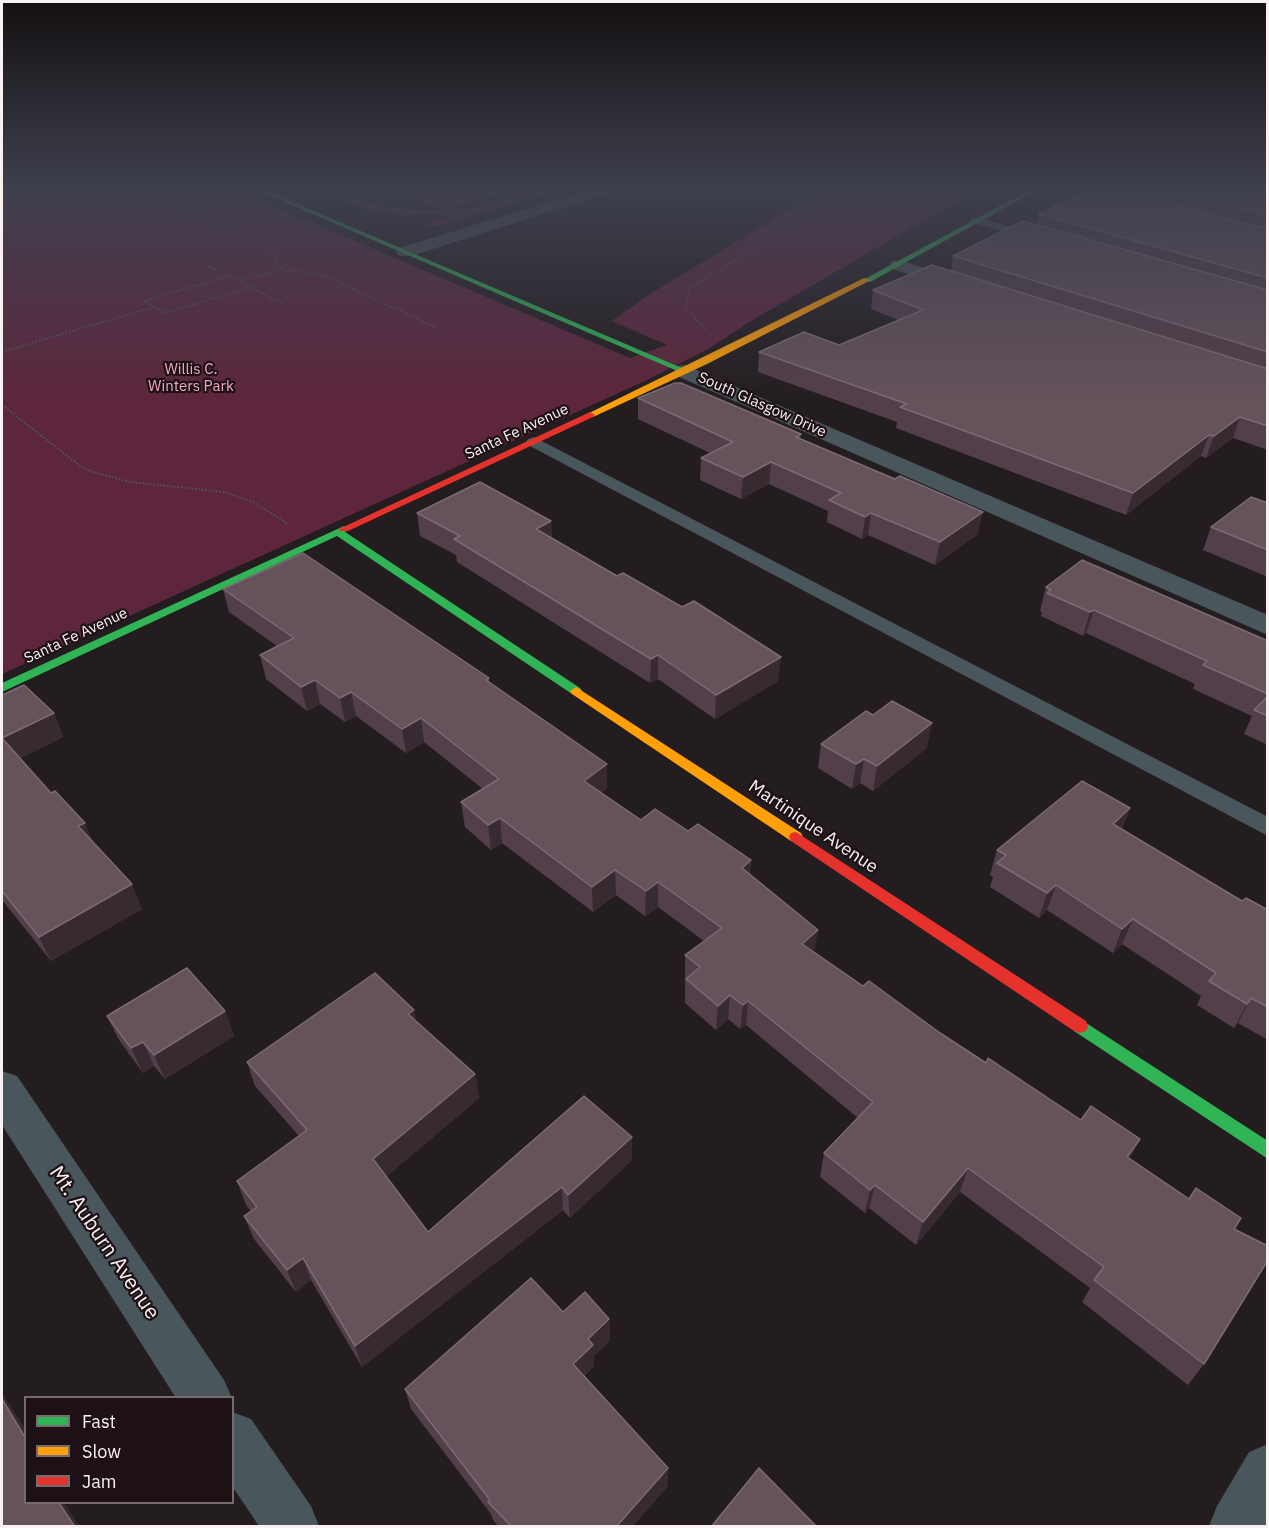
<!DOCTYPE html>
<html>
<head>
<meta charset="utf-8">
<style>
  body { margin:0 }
  #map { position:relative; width:1269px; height:1528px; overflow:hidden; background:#241d20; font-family:"IBM Plex Sans",sans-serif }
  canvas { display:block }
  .frame { position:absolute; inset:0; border:3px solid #faf1f4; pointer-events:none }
  .legend { position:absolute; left:24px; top:1396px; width:210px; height:108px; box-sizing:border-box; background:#1e1115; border:2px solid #766b6e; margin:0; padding:8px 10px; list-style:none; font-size:18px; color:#faf1f4 }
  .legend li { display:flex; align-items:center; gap:12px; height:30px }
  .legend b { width:30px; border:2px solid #766b6e }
</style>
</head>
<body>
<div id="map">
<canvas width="1269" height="1528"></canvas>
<div class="frame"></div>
<ul class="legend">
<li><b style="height:8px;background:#30b455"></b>Fast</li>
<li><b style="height:8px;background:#ff9f0a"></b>Slow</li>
<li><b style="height:8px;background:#e5322d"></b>Jam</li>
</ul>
</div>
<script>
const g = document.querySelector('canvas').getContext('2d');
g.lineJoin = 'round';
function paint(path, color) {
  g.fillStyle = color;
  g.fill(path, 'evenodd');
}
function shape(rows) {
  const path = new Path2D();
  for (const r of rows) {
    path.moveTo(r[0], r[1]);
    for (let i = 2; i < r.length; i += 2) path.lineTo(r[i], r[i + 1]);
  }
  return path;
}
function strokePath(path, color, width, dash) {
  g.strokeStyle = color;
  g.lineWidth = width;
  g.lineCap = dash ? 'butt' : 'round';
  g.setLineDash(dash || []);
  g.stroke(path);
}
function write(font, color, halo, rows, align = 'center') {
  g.font = font + ' "IBM Plex Sans",sans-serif';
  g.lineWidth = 4.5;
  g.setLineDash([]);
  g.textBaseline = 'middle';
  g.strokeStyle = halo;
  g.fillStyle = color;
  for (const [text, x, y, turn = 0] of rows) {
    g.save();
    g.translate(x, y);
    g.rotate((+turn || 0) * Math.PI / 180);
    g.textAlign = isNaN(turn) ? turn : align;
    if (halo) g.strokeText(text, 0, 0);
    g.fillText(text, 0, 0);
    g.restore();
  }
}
paint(shape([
  [2,188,230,188,630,358,667,345,612,321,650,294,825,188,980,188,751,321,708,349,649,379,2,674],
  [334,188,348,188,358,199,375,205,430,211,475,207,546,188,565,188,435,227,425,224,452,215,403,215,366,209,344,200],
  [388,188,517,188,443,210]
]), '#5e263d');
strokePath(shape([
  [140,188,278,254,275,260,284,270,321,274,439,329],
  [208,266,240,281,281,269],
  [228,276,144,301,165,313,251,287],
  [240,282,283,304],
  [705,329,686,308,689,289,850,188],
  [2,352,153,307],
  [2,405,80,466,93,472,130,482,224,492,253,502,287,523]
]), '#50575b', 2, [1.5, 2]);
paint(shape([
  [975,217,1041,235,1043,238,1037,242,971,222,969,220,975,217],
  [534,437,1268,817,1268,836,528,445,526,442,528,439,534,437]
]), '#49565b');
paint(shape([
  [594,188,618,188,616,191,411,256,399,256,396,252,399,248,594,188],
  [898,260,966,280,968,284,959,290,892,269,889,265,892,261,898,260],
  [685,365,1268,615,1268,635,677,376,674,371,677,366,685,365],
  [2,1071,17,1076,224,1380,232,1398,176,1398,2,1125,2,1071],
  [232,1412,251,1419,311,1506,319,1526,259,1526,232,1486,232,1412],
  [1268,1444,1267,1526,1209,1526,1217,1506,1249,1452,1268,1444]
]), '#49565b');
paint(shape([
  [252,188,260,188,689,371,682,373,252,188],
  [1033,188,1041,188,870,282,863,280,1033,188],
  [344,526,349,529,345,532,580,688,582,691,580,694,572,694,337,536,2,692,2,683,344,526],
  [1080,1019,1268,1141,1268,1159,1074,1031,1072,1026,1074,1021,1080,1019]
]), '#30b455');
paint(shape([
  [864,278,871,280,707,364,593,417,585,415,864,278],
  [576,687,801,833,803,837,801,841,791,841,572,694,570,691,576,687]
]), '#ff9f0a');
paint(shape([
  [1064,188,1074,188,1132,204,1129,206,1064,188],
  [590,412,595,415,593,417,348,531,340,531,339,529,590,412],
  [796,832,1086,1021,1088,1026,1086,1031,1080,1033,1074,1031,791,841,789,837,791,833,796,832]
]), '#e5322d');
paint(shape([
  [1116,188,1268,188,1268,450,1233,438,1206,458,1201,456,1126,515,896,428,897,422,758,372,759,352,839,345,898,320,871,309,873,290,951,271,953,256,1036,225,1038,214,1116,190],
  [638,398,801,434,800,438,978,534,935,565,868,535,862,539,827,522,828,511,769,484,741,499,700,480,701,458,710,453,638,419],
  [1268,503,1268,577,1203,550,1211,527],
  [417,513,551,521,552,538,778,681,715,719,658,679,650,683,457,562,456,555,420,536],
  [1046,587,1268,641,1268,745,1244,734,1252,716,1193,689,1195,684,1086,633,1083,636,1041,616,1042,612,1040,611],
  [223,589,489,678,489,682,607,764,607,788,601,793,641,820,688,831,751,860,750,874,815,952,863,986,940,1033,986,1063,1081,1120,1140,1139,1130,1158,1234,1229,1204,1364,1188,1385,1082,1302,1090,1288,960,1192,916,1245,869,1208,865,1213,820,1177,824,1153,858,1118,746,1025,740,1029,728,1019,716,1030,685,1003,685,955,704,941,658,907,645,916,616,895,593,912,502,843,491,850,465,827,461,802,483,789,424,742,406,753,356,716,345,722,320,704,307,711,266,679,260,655,277,646,229,612],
  [2,695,54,713,63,737,20,758,93,843,142,909,51,961,2,900],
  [821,744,927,748,873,791,860,783,852,789,818,768],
  [1130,808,1122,829,1242,901,1268,910,1268,1040,1238,1023,1234,1028,1197,1005,1201,996,1122,944,1113,953,1047,910,1039,918,990,887,993,877,990,875,997,850],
  [225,1011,234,1036,165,1079,154,1066,143,1073,119,1040,107,1016],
  [416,1021,475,1074,479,1098,386,1177,428,1232,632,1160,570,1218,563,1210,362,1367,311,1280,296,1292,254,1239,244,1216,251,1211,246,1205,237,1181,299,1136,255,1086,247,1062],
  [563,1312,609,1319,610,1340,594,1356,594,1366,584,1376,668,1468,667,1487,632,1527,499,1527,493,1520,491,1514,411,1409,405,1389]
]), '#533f49');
paint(shape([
  [1240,417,1233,438,1206,458,1214,436],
  [1209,435,1201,456,1126,515,1133,493],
  [771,462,769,484,741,499,743,477],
  [983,512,978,534,935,565,940,542],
  [871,513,868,535,862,539,865,517],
  [551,521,552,544,536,529],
  [1094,610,1086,633,1083,636,1090,612],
  [658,655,658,679,650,683,651,659],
  [781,657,778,681,715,719,716,695],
  [315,680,320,704,307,711,301,687],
  [351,692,356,716,345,722,340,698],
  [54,713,63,737,13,762,2,738],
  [421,718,424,742,406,753,402,729],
  [932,723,927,748,873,791,877,766],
  [864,759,860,783,852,789,856,764],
  [607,764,607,788,585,805,584,781],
  [1130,808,1121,832,1113,824],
  [500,818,502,843,491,850,488,825],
  [85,823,95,847,78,826],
  [751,860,749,885,742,868],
  [615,870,616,895,593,912,592,887],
  [658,882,658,907,645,916,646,891],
  [132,884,142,909,51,961,39,937],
  [1056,885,1047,910,1039,918,1047,893],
  [1133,919,1122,944,1113,953,1122,929],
  [818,930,814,955,802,944],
  [730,995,728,1019,716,1030,718,1006],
  [1251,998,1238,1023,1234,1028,1247,1004],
  [748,1001,746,1025,740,1029,743,1005],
  [414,1010,419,1034,408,1014],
  [225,1011,234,1036,165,1079,154,1055],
  [143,1042,154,1066,143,1073,131,1048],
  [475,1074,479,1098,379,1183,373,1159],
  [632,1137,632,1160,570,1218,568,1195],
  [1140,1139,1128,1162,1127,1157],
  [968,1168,960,1192,916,1245,923,1222],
  [875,1185,869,1208,865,1213,870,1190],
  [562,1187,563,1210,362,1367,355,1346],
  [303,1258,311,1280,296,1292,287,1270],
  [609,1319,610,1340,594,1356,594,1366,574,1385,573,1364,588,1339],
  [2,1393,6,1399,26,1430,26,1439,2,1399],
  [668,1468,667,1487,632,1527,616,1527],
  [59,1503,64,1503,80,1527,75,1527]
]), '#382a31');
const building = shape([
  [1095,188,1108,188,1268,229,1268,278,1038,214,1095,188],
  [1162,188,1268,188,1268,215,1162,188],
  [1023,221,1268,290,1268,352,953,256,1023,221],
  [932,265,1268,369,1268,426,1240,417,1214,436,1209,435,1133,493,900,407,907,404,759,352,804,332,839,345,923,310,873,290,932,265],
  [675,383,681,383,801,434,796,437,876,471,895,479,900,476,983,512,940,542,871,513,865,517,829,500,841,493,771,462,743,477,701,458,733,442,638,398,675,383],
  [480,482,551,521,536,529,617,576,623,573,682,607,694,601,781,657,716,695,658,655,651,659,454,539,460,536,417,513,480,482],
  [1251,497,1268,503,1268,550,1211,527,1251,497],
  [303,553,489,678,486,680,607,764,584,781,641,820,655,809,688,831,698,824,751,860,742,868,818,930,802,944,863,986,869,981,940,1033,986,1063,988,1058,1081,1120,1091,1106,1140,1139,1127,1157,1189,1199,1196,1188,1241,1218,1234,1229,1268,1246,1268,1260,1204,1364,1094,1280,1104,1267,968,1168,923,1222,875,1185,870,1190,824,1153,873,1102,748,1001,743,1005,730,995,718,1006,686,979,700,967,685,955,722,928,658,882,646,891,615,870,592,887,500,818,488,825,461,802,499,779,421,718,402,729,351,692,340,698,315,680,301,687,260,655,294,638,223,589,303,553],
  [1082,560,1268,641,1268,694,1203,665,1207,661,1094,610,1090,612,1047,593,1051,590,1046,587,1082,560],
  [24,685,54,713,2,738,51,793,55,791,85,823,78,826,132,884,39,937,2,891,2,695,24,685],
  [1268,696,1268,716,1254,710,1268,696],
  [892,701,932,723,877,766,864,759,856,764,821,744,866,711,873,715,892,701],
  [1082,781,1130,808,1113,824,1242,901,1246,898,1268,910,1268,1007,1251,998,1247,1004,1209,981,1216,973,1133,919,1122,929,1056,885,1047,893,997,863,1006,855,997,850,1082,781],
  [187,968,225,1011,154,1055,143,1042,131,1048,107,1016,187,968],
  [375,973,414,1010,408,1014,475,1074,373,1159,428,1232,584,1096,632,1137,568,1195,562,1187,355,1346,303,1258,287,1270,244,1216,257,1207,237,1181,307,1130,247,1062,375,973],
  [531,1278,563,1312,585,1292,609,1319,588,1339,593,1345,573,1364,668,1468,616,1527,512,1527,488,1502,490,1500,405,1389,531,1278],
  [2,1399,26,1439,26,1503,59,1503,75,1527,2,1527,2,1399],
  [759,1468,817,1527,711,1527,759,1468]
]);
paint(building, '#65525b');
strokePath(building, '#7c6b73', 1.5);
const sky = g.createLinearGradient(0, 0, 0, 402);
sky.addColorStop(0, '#141012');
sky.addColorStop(0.47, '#3f404e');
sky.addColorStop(1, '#3f404e00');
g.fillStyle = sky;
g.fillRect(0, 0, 1269, 402);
write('15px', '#f4a8c2', '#1e1115', [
  ["Willis C.",191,370],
  ["Winters Park",191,387]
]);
write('15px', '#faf1f4', '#1e1115', [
  ["South Glasgow Drive",762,405,24],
  ["Santa Fe Avenue",517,432,-25],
  ["Santa Fe Avenue",76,636,-25]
]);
write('18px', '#faf1f4', '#1e1115', [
  ["Martinique Avenue",813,827,34]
]);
write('21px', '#faf1f4', '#1e1115', [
  ["Mt. Auburn Avenue",104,1243,56]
]);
</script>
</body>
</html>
